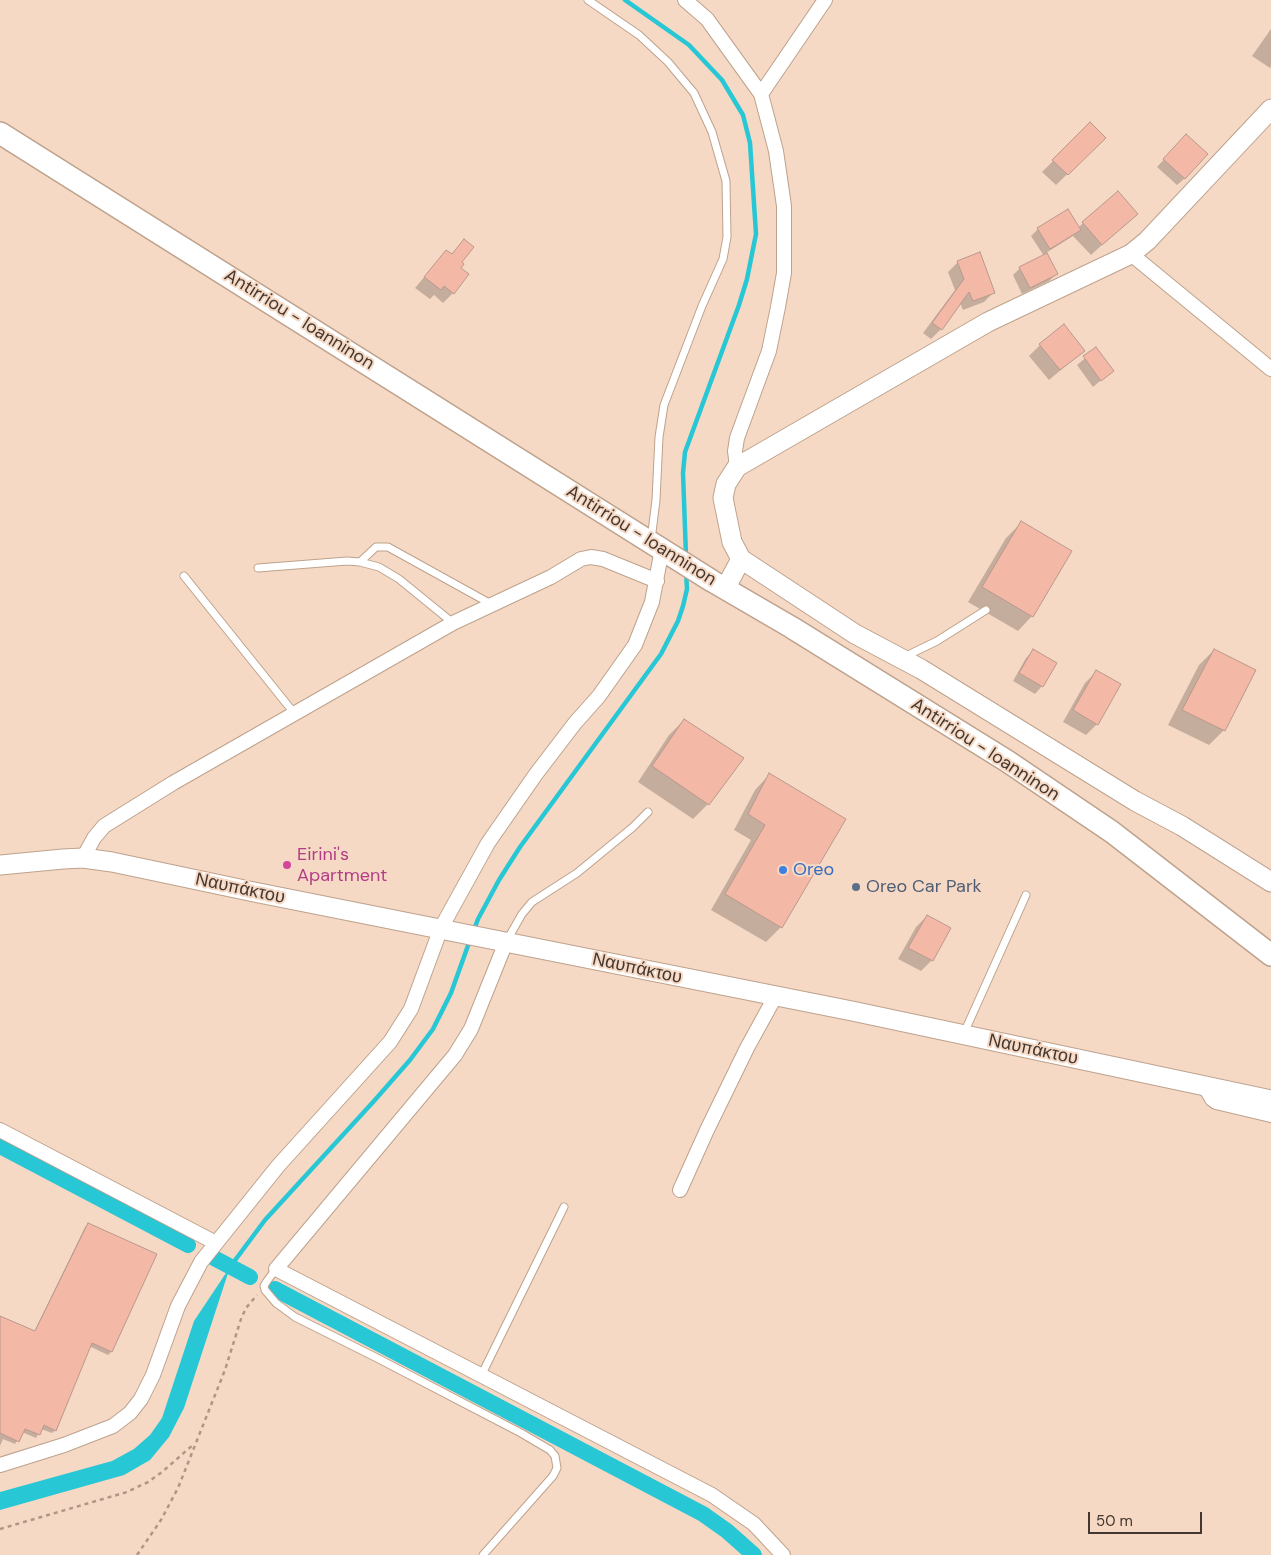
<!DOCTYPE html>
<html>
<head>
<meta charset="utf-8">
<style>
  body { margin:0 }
  #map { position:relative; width:1271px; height:1555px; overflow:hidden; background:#f6d9c4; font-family:"DM Sans",sans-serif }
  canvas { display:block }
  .scale { position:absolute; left:1088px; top:1512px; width:114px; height:22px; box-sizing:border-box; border:2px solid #43372f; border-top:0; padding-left:6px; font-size:15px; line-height:18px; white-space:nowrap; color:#43372f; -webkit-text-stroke:4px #f6d9c4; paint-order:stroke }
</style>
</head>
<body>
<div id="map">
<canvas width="1271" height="1555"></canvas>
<div class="scale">50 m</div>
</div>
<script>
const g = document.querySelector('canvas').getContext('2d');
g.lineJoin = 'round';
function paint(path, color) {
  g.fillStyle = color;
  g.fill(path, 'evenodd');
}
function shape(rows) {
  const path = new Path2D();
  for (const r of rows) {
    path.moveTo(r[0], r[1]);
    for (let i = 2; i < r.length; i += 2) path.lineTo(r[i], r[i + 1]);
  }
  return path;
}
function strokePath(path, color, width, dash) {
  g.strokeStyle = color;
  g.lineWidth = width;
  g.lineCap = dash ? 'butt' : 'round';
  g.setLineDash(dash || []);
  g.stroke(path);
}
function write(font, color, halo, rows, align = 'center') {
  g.font = font + ' "DM Sans",sans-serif';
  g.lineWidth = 4;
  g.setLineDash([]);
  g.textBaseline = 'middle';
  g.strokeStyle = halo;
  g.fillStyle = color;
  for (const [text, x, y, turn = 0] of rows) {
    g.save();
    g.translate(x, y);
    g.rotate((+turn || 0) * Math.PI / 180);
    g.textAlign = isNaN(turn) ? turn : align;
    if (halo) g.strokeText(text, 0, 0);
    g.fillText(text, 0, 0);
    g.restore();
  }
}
paint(shape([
  [230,1267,184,1408,169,1437,150,1460,124,1475,0,1510,0,1492,112,1461,134,1449,150,1435,162,1418,194,1321]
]), '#27c7d5');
paint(shape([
  [1271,29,1271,66,1270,68,1252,56],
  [1090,124,1104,138,1056,185,1042,172],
  [1179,143,1185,178,1177,185,1157,167],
  [1136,214,1091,255,1073,236,1046,253,1056,274,1049,281,1022,294,1013,275,1020,268,1044,256,1031,236,1038,229,1078,228,1083,223],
  [464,241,453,293,443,303,434,295,430,299,415,288,446,251,451,255],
  [958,262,994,292,984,302,963,310,960,303,941,329,931,339,923,333,955,290,948,272],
  [1040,345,1083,351,1049,380,1029,356],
  [1096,349,1112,371,1093,387,1077,365],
  [1021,523,1032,616,1018,631,968,602,1006,538],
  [1214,650,1255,670,1223,731,1209,745,1168,725,1199,665],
  [1033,651,1042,686,1035,694,1013,681,1026,658],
  [1096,672,1097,724,1086,735,1063,722,1085,683],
  [684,720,742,758,708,804,693,819,638,782,669,735],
  [769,775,781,927,766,942,711,910,751,840,734,830,755,790],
  [927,916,950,929,932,960,921,971,898,959,916,927],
  [88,1224,155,1255,111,1352,108,1355,89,1346,55,1430,52,1433,41,1429,36,1438,22,1432,15,1444,3,1439,0,1446,0,1317,34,1332,85,1227]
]), '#0003');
strokePath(shape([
  [625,0,689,45,722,80,743,115,750,143,756,234,747,279,739,305,685,452,683,473,686,556],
  [474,930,478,919,499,880,520,847,661,654,678,621,683,606,687,589,686,571],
  [230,1267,265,1220,374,1101,410,1060,433,1029,451,993,470,940]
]), '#27c7d5', 4.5);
strokePath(shape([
  [0,1146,188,1245],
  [214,1258,250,1277],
  [275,1289,703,1514,727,1531,754,1555]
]), '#27c7d5', 16);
const building = shape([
  [1090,122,1106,138,1068,175,1052,160,1090,122],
  [1186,134,1208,154,1185,179,1163,159,1186,134],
  [1118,191,1138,214,1102,245,1082,222,1118,191],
  [1068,209,1081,230,1050,249,1037,228,1068,209],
  [464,239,474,247,462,262,464,264,461,268,469,274,454,294,444,286,441,290,424,277,446,250,452,254,464,239],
  [980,252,995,293,973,301,969,292,942,330,932,323,964,279,957,261,980,252],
  [1047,253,1058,274,1030,288,1019,267,1047,253],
  [1064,324,1085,351,1060,370,1039,344,1064,324],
  [1096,347,1114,371,1101,381,1083,356,1096,347],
  [1021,521,1072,551,1033,617,982,587,1021,521],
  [1033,649,1057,663,1043,687,1019,673,1033,649],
  [1214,649,1256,670,1225,731,1182,710,1214,649],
  [1096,670,1121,684,1098,725,1073,710,1096,670],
  [684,719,744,758,709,805,652,766,684,719],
  [769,773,846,819,782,928,725,894,765,825,748,814,769,773],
  [927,915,951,928,933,961,908,948,927,915],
  [88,1223,157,1254,112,1352,92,1343,56,1431,44,1425,40,1435,25,1429,19,1442,0,1433,0,1316,35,1331,88,1223]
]);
paint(building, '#f4b9a6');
strokePath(building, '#b9978d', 1);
const lane = shape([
  [588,0,639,35,668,62,694,93,712,132,726,181,727,237,723,259,702,306,664,405,659,437,656,500,651,540],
  [360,562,376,547,388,547,491,604],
  [258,568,347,561,360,562,379,567,399,579,453,623],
  [184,576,294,713],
  [904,657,937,641,986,610],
  [506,942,522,914,532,902,577,873,633,827,648,812],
  [964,1033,1026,895],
  [276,1269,267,1281,264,1286,265,1290,276,1303,295,1317,377,1358,521,1433,550,1450,555,1456,557,1468,553,1476,483,1555],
  [481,1376,564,1207]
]);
const street = shape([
  [685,0,707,19,761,94,776,151,784,206,784,273,778,307,769,351,737,438,735,451,737,467],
  [761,94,825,0],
  [1131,254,1271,369],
  [83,858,94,838,104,826,173,783,453,623,551,577,581,559,591,557,603,559,657,581],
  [506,942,471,1029,455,1055,276,1269,712,1495,754,1524,783,1555],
  [1205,1087,1212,1099,1216,1102,1271,1115],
  [0,1130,216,1243],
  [680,1190,707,1130,747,1048,775,997],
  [0,1465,64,1445,113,1426,130,1413,141,1399,153,1375,178,1306,201,1262,278,1166,390,1042,411,1009,441,928,488,843,536,774,575,723,599,696,635,645,652,602,662,549]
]);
const secondary = shape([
  [1271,109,1147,241,1131,254,988,322,737,467,726,484,723,498,732,542,741,559,855,634,921,669,1135,801,1182,826,1271,882],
  [725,589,741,559],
  [0,865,63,859,83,858,112,862,254,892,852,1011,1271,1100]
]);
const primary = shape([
  [0,133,712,581,791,627,1007,761,1112,832,1271,955]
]);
strokePath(lane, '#bda28d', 9);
strokePath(street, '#bda28d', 16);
strokePath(secondary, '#bda28d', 21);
strokePath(primary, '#bda28d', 24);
strokePath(shape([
  [0,1529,127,1492,148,1482,162,1472,194,1444],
  [137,1555,161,1520,178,1488,225,1370,241,1319,246,1308,257,1295]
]), '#ae9788', 2.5, [4, 4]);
strokePath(lane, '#fff', 7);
strokePath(street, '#fff', 14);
strokePath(secondary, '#fff', 19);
strokePath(primary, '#fff', 21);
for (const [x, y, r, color] of [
  [287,865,5,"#d1479c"],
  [783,870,5,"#3f7fe0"],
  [856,887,5,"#5c6f8a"]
]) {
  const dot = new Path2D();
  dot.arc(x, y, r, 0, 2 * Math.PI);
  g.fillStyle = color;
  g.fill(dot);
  strokePath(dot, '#f6d9c4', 2);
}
write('18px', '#43372f', '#f6d9c4', [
  ["Antirriou - Ioanninon",299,320,32],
  ["Antirriou - Ioanninon",641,536,32],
  ["Antirriou - Ioanninon",985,750,33],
  ["Ναυπάκτου",240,889,12],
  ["Ναυπάκτου",637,969,12],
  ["Ναυπάκτου",1033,1050,12]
]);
write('18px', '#b23c85', '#f6d9c4', [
  ["Eirini's",297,855],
  ["Apartment",297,876]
], 'left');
write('18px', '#366cbe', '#f6d9c4', [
  ["Oreo",793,870]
], 'left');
write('18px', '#4e5e75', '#f6d9c4', [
  ["Oreo Car Park",866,887]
], 'left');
</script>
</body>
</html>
